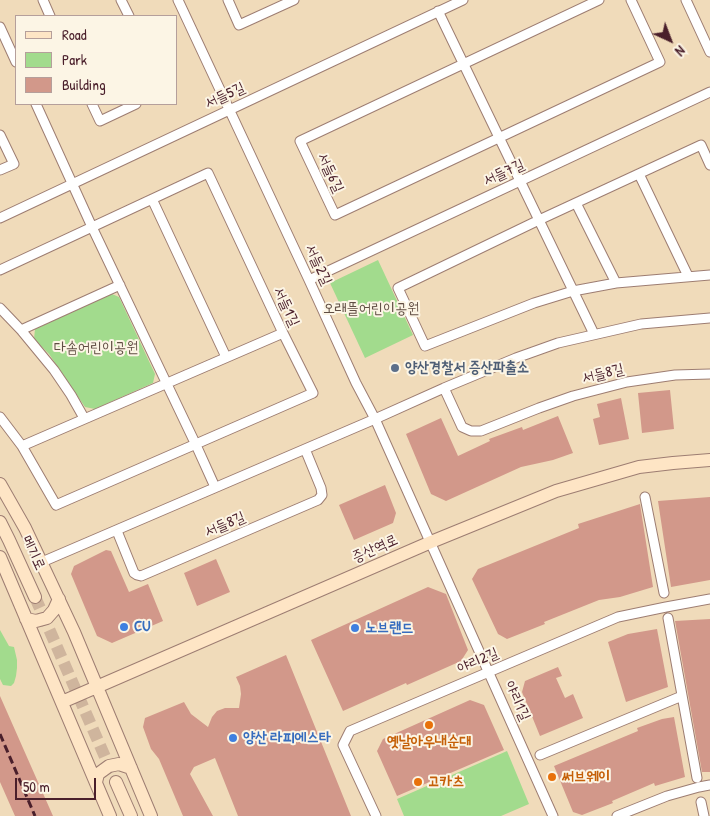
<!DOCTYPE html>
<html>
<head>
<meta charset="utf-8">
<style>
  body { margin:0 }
  #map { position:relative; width:710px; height:816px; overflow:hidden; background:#f0dbba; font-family:"Patrick Hand",sans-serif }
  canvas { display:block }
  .legend { position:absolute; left:15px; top:15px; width:162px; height:90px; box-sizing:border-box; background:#fcf5e5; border:1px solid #b59f9b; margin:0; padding:6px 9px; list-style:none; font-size:15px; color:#4a1f2b }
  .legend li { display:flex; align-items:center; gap:10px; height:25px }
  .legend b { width:25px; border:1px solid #b59f9b }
  .north { position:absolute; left:645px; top:15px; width:50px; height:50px; -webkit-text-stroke:4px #fcf5e5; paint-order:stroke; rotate:137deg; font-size:14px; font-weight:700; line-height:20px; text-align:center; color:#4a1f2b }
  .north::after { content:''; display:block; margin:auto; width:18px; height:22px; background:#4a1f2b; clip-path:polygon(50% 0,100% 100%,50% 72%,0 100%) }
  .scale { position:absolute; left:15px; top:778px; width:81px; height:22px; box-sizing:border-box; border:2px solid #4a1f2b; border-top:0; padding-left:6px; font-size:15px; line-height:18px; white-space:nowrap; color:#4a1f2b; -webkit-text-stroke:4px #fcf5e5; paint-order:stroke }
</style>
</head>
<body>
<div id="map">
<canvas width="710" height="816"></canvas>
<ul class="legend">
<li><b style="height:6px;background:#fee5c5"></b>Road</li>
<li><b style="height:14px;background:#a2db8d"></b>Park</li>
<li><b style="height:14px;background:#d2988a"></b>Building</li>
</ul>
<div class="north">N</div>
<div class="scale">50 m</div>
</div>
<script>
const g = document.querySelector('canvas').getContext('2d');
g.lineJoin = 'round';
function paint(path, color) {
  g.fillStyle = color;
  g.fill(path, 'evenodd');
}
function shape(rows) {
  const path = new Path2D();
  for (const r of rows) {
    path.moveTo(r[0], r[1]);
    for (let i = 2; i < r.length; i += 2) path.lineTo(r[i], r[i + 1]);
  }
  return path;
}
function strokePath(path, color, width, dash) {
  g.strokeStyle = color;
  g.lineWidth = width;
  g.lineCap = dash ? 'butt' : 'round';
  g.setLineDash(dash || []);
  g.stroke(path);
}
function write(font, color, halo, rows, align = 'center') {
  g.font = font + ' "Patrick Hand","Poor Story",sans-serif';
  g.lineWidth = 4;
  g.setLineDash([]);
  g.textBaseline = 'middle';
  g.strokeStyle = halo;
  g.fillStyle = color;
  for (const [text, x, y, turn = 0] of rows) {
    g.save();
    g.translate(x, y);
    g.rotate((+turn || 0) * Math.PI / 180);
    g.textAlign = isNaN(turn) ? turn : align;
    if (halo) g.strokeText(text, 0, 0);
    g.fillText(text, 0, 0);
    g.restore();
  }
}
paint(shape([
  [378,260,413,335,365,358,330,283],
  [112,294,119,297,155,374,153,383,95,409,85,407,49,354,34,339,35,329],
  [0,630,9,646,14,647,17,660,17,668,16,676,14,683,11,686,3,685,0,679],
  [507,751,529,804,501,816,404,816,397,799]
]), '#a2db8d');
paint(shape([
  [670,390,674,429,642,433,638,393],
  [621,398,629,439,599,445,593,419,600,417,597,404],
  [558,416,573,453,553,460,521,467,446,501,431,494,406,434,441,418,458,456,490,441,489,439,522,427,523,430],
  [385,485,396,513,393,523,354,540,339,505],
  [710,497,710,580,671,587,658,501],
  [640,504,653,587,620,597,599,600,544,622,545,624,507,639,498,634,472,579,478,569,579,528,578,524],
  [106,550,111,551,129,592,148,584,163,621,112,643,97,636,71,574,74,566],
  [216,559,230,592,197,606,184,573],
  [428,587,446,594,468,650,461,661,407,685,406,683,343,711,311,640],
  [710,619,710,772,702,772,675,621],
  [657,629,668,687,626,702,608,642,628,634],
  [286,655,351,816,238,816,215,758,194,767,190,774,213,816,183,816,159,759,151,749,143,727,145,718,184,702,191,714,208,727,212,717,217,711,225,708,239,708,241,694,240,686,236,677],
  [558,667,562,676,556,678,565,698,573,694,583,718,540,736,522,692,525,681],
  [0,696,53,816,15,816,0,782],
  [470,700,484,705,504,750,397,796,377,751,383,739],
  [674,717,685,777,655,786,654,783,612,801,613,803,582,815,573,812,554,766,638,731,637,728,662,719]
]), '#d2988a');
strokePath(shape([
  [35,597,116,782]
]), '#cfb59d', 12, [12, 6]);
const street = shape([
  [43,0,50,16],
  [121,0,129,16],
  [178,0,309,280,356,383,375,419,553,816],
  [228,0,239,25,294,0],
  [599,0,300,141,335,215,660,62,631,0],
  [686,0,710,52],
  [438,11,594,334],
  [0,27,16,62],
  [36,104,92,227,196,445,215,487],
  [92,104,100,121,136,104],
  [0,135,14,164,0,170],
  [710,165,701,145,539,220,398,288,425,346,534,303,573,291,616,283,710,275],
  [639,174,688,276],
  [152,199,226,357],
  [576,203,616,283],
  [0,218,463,0],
  [0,270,208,173,283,333,313,393,56,505,22,446,0,417],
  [309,280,710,92],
  [0,308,21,330,54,370,71,395,84,418],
  [21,330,120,285],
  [444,388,516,358,558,343,641,324,710,318],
  [22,446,283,333],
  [645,497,664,593],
  [117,531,134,573,137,575,141,576,318,500,322,495,321,488,305,449],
  [42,562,375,419,444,388,462,427,471,431,481,431,539,408,573,396,627,382,675,375,710,374],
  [668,618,697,778],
  [540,755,682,696],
  [701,802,704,816],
  [376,816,343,745,350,731,618,617,666,607,710,599],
  [617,816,667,796,699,787,710,785]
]);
const secondary = shape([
  [0,484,25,528,74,632,151,816],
  [0,522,9,540,35,597],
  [0,557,110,816],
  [26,619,36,621,47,618,54,610,59,599],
  [62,702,431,542,556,491,639,467,673,463,710,460],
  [96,782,98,774,109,766,119,764,131,768],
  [116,782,131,816]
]);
strokePath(street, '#9d7d72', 11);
strokePath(secondary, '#9d7d72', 14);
strokePath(street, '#fff', 9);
strokePath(secondary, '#fee5c5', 12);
strokePath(shape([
  [0,734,35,816]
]), '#4a1f2b', 3, [8, 4]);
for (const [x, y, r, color] of [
  [395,368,5,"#5c6f8a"],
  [124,627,5,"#3f7fe0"],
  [355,628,5,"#3f7fe0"],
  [429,725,5,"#e8710a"],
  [233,738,5,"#3f7fe0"],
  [552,777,5,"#e8710a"],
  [418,782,5,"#e8710a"]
]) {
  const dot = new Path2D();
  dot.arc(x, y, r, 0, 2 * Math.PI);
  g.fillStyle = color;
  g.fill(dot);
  strokePath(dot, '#fcf5e5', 2);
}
write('15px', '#4a1f2b', '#fcf5e5', [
  ["서들5길",225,96,-25],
  ["서들6길",330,173,65],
  ["서들7길",504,173,-25],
  ["서들2길",318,265,65],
  ["서들1길",286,307,65],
  ["서들8길",603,374,-14],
  ["서들8길",225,525,-23],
  ["증산역로",375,549,-24],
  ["메기로",33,553,65],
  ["야리2길",478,661,-23],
  ["야리1길",517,701,66]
]);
write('15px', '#604e44', '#fcf5e5', [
  ["오래뜰어린이공원",371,309],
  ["다솜어린이공원",96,348]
]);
write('bold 15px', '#4e5e75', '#fcf5e5', [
  ["양산경찰서 증산파출소",405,368]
], 'left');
write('bold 15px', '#366cbe', '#fcf5e5', [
  ["CU",134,627],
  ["노브랜드",365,628],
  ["양산 라피에스타",243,738]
], 'left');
write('bold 15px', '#c56008', '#fcf5e5', [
  ["옛날아우내순대",429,742,"center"],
  ["써브웨이",562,777],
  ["고카츠",428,782]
], 'left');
</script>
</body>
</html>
